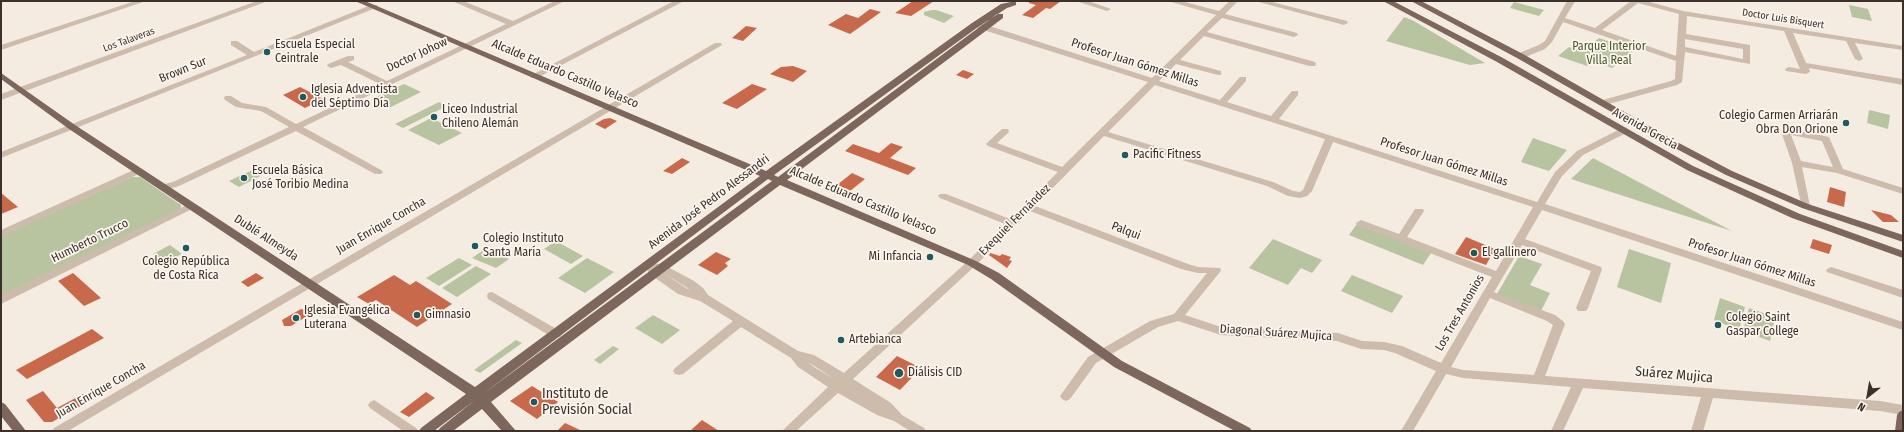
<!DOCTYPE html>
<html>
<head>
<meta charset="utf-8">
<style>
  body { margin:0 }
  #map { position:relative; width:1904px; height:432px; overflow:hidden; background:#f4ebe1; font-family:"Fira Sans Condensed",sans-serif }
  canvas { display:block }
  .frame { position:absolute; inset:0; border:2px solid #3b302b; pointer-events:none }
  .north { position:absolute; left:1848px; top:376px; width:40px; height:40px; -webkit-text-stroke:3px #fbf5ee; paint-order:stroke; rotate:211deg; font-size:11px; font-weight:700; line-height:16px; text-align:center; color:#3b302b }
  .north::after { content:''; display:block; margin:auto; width:14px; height:18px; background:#3b302b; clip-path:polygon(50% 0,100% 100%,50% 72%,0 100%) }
</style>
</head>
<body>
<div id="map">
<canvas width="1904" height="432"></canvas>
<div class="frame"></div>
<div class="north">N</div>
</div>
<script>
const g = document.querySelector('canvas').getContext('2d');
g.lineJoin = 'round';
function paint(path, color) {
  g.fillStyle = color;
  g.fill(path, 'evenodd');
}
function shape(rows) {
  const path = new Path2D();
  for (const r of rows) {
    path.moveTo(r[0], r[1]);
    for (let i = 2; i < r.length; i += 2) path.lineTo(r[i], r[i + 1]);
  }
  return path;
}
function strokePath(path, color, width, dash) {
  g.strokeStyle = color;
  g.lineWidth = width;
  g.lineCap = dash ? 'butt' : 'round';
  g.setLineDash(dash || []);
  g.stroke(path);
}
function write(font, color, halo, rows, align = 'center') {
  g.font = font + ' "Fira Sans Condensed",sans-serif';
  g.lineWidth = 3.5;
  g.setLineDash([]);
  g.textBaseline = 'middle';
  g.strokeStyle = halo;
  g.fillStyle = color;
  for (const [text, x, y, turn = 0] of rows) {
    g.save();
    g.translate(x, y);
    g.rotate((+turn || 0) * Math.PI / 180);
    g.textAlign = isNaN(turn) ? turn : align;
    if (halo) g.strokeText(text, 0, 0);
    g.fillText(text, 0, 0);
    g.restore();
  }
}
paint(shape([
  [1514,2,1544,10,1539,16,1510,8],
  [1849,5,1868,9,1872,21,1852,17],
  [932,10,936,10,954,16,944,23,924,15,924,12],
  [1404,17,1412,20,1485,63,1470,65,1386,41],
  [1599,38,1634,50,1612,68,1593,61,1587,66,1558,56,1569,47,1582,51],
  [404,84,421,92,389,108,372,99],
  [439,102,447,106,403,128,395,124],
  [1869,110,1890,115,1888,129,1867,123],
  [431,118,462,133,439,145,408,130],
  [1533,138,1567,150,1549,171,1521,162],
  [1593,158,1732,231,1571,179],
  [261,166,270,171,239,187,229,181],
  [132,177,140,177,181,205,181,207,179,210,1,297,1,236],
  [1357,224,1431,253,1423,265,1349,235],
  [1273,239,1322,260,1312,273,1301,268,1288,285,1249,268],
  [556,241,583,256,571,264,544,249],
  [170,245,182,254,165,262,153,254],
  [485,249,509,259,496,268,472,258],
  [1629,249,1671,263,1661,303,1617,287],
  [1519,256,1542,264,1530,285,1550,293,1541,311,1497,294],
  [459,258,472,265,439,286,426,278],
  [587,258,614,272,585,293,558,278],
  [476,266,491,274,457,297,442,288],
  [1352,275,1403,296,1392,313,1341,291],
  [1720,298,1745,307,1739,330,1714,320],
  [1749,308,1775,317,1770,341,1743,331],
  [653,315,680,330,662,344,635,328],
  [516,340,522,343,480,373,474,370],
  [613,346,619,349,600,364,594,360]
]), '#b8c4a0');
paint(shape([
  [913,1,934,1,911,16,895,13],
  [1029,1,1061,1,1050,9,1046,8,1033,18,1022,15,1036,5,1029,3],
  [870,9,881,12,850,34,828,25,846,14,858,18],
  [746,26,757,28,743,41,732,38],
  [793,66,807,71,793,82,770,74,781,67],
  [963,70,974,74,967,79,956,75],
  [752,84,767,89,737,109,722,103],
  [300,87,323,99,305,108,283,95],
  [610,118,617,121,605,129,595,124,604,119],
  [891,143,903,147,890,158,916,168,908,175,845,151,853,144,879,153],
  [682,158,690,162,672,174,663,171],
  [852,173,865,179,850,191,837,185],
  [1830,187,1846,192,1844,207,1827,202],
  [1,193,18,207,1,214],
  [1871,210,1891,215,1899,222,1883,222],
  [1466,237,1495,249,1486,265,1455,254],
  [1813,239,1832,245,1829,254,1810,248],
  [716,252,731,259,725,263,728,266,717,275,698,265],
  [990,253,1000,256,1002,254,1011,257,1009,260,1012,261,1007,268,989,255],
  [73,273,101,298,84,306,58,281],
  [256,273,264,278,248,287,241,282],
  [394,275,410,285,416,281,452,304,417,327,376,300,369,304,357,297],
  [301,309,314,312,291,326,284,326,282,320],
  [92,329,104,338,27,379,16,370],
  [897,356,921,368,900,390,876,377],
  [532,386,558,402,537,419,510,401],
  [43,391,57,408,83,394,90,401,52,422,44,422,26,400],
  [426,392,435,398,409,417,400,412],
  [702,420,719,431,690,431],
  [565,423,582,431,557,431]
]), '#c8694b');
paint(shape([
  [135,1,146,1,1,50,1,45,135,1],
  [257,1,268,1,1,100,1,94,257,1],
  [452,1,463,1,513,21,555,1,565,1,303,127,381,170,383,172,381,174,375,174,296,131,179,186,164,190,159,187,161,185,173,182,289,127,261,111,236,107,225,100,224,98,225,96,231,96,242,103,266,107,296,124,380,84,341,65,331,68,327,66,328,64,348,56,354,56,354,60,348,62,387,81,506,24,452,1],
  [674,1,684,1,537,78,531,78,530,76,674,1],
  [1076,1,1088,1,1111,9,1107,11,1076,1],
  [1168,1,1181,1,1219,11,1230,1,1238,1,1225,14,1297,33,1298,35,1294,37,1222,18,1207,32,1315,62,1316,64,1315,66,1309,66,1204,36,1180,60,1221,71,1221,75,1218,75,1176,64,1159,81,1220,100,1240,77,1246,77,1246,81,1227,102,1271,116,1292,91,1298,91,1298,95,1279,119,1537,202,1555,172,1577,151,1620,129,1626,129,1627,131,1626,133,1583,155,1562,176,1545,204,1903,322,1903,330,1542,210,1525,239,1601,267,1602,269,1588,308,1586,311,1578,311,1576,308,1591,271,1522,245,1494,292,1555,315,1563,321,1565,324,1545,376,1880,401,1903,405,1903,415,1880,411,1713,398,1703,431,1691,431,1701,397,1583,388,1563,431,1551,431,1571,387,1463,378,1446,374,1413,431,1401,431,1436,371,1395,353,1384,350,1361,349,1337,341,1221,335,1178,321,1158,327,1096,363,1070,399,1066,401,1062,399,1060,396,1088,357,1150,321,1174,314,1207,273,1198,273,1181,269,1030,211,976,265,853,379,891,403,902,415,924,428,926,431,910,431,894,421,877,415,838,393,796,431,782,431,828,387,798,367,791,358,741,327,683,374,679,375,675,374,673,371,675,368,733,321,700,301,678,294,651,275,643,264,644,262,648,261,666,266,694,281,703,288,708,295,798,351,814,355,844,373,968,261,1005,224,940,198,938,196,940,194,946,194,1010,219,1058,172,988,146,986,144,988,142,1002,129,1008,129,1009,131,1008,133,997,143,1062,167,1148,82,974,27,974,23,980,23,1152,78,1216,15,1168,1],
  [1155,85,1325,139,1303,190,1300,192,1293,191,1273,182,1108,132,1155,85],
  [1104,136,1267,186,1288,196,1300,198,1307,196,1312,191,1333,142,1533,207,1496,271,1407,237,1424,211,1423,209,1415,209,1399,234,1361,220,1356,223,1357,225,1492,277,1441,363,1402,346,1384,342,1362,341,1338,333,1221,327,1185,315,1220,272,1221,270,1220,268,1198,267,1188,264,1035,206,1104,136],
  [662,272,686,287,690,290,686,288,662,272],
  [1490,298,1547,321,1553,325,1534,375,1463,370,1451,367,1490,298],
  [808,362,836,380,814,367,808,362],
  [1255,1,1268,1,1347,21,1348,23,1344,25,1255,1],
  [1567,1,1575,1,1565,18,1595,28,1631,1,1646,1,1683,11,1903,46,1903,50,1855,43,1863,59,1859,61,1855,59,1846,41,1793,33,1806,63,1903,79,1903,85,1809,68,1810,72,1806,74,1786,71,1785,69,1789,67,1800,69,1784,31,1687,16,1686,34,1750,45,1750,64,1685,52,1682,82,1677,85,1605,105,1599,105,1598,103,1599,101,1671,81,1675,79,1676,61,1563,22,1552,42,1545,49,1523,58,1517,58,1517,54,1539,45,1545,41,1567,1],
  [1638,3,1679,14,1676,56,1602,30,1638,3],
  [1685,39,1743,49,1743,59,1685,47,1685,39],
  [371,5,377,5,378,7,1,158,1,152,247,55,231,45,231,41,237,41,254,52,371,5],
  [715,43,721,43,722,45,68,431,52,431,54,428,715,43],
  [1785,128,1829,137,1843,169,1903,188,1903,194,1837,173,1802,167,1810,206,1808,208,1802,208,1792,163,1781,131,1785,128],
  [1791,135,1822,141,1833,167,1801,161,1791,135],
  [138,168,141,169,143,171,141,173,1,237,1,230,138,168],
  [191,203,194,204,196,206,194,208,1,304,1,295,191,203],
  [1831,267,1903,290,1903,298,1827,272,1826,270,1831,267],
  [492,292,560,331,562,334,560,337,552,337,488,299,487,296,488,293,492,292],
  [374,400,416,428,418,431,403,431,370,408,368,405,370,402,374,400]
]), '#cdbbac');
paint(shape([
  [355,1,365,1,766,171,972,23,1001,4,1016,1,1016,5,1007,8,978,27,774,175,778,177,997,14,1003,14,1003,18,787,180,976,261,999,273,1122,361,1250,428,1252,431,1235,431,1114,367,991,279,968,265,780,185,491,402,516,431,502,431,482,409,453,431,438,431,440,428,475,400,434,431,419,431,421,428,466,394,69,129,1,79,1,73,75,125,475,387,760,176,355,1],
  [768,179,772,181,483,394,768,179],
  [1383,1,1393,1,1503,58,1693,166,1800,214,1903,251,1903,258,1792,218,1687,170,1497,62,1383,1],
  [1411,1,1421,1,1523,54,1677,142,1732,171,1808,204,1903,235,1903,242,1802,208,1726,175,1671,146,1517,58,1411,1],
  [1,402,5,404,26,431,13,431,1,416,1,402],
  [1903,410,1903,431,1895,431,1897,415,1899,412,1903,410]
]), '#7d675c');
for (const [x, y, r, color] of [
  [267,52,4,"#1f5a5e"],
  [303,97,4,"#1f5a5e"],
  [434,117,4,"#1f5a5e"],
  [1846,123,4,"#1f5a5e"],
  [1125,155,4,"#1f5a5e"],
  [244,178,4,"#1f5a5e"],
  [475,246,4,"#1f5a5e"],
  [186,248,4,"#1f5a5e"],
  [1474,253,4,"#1f5a5e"],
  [930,257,4,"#1f5a5e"],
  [417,315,4,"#1f5a5e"],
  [296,318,4,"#1f5a5e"],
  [1718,325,4,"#1f5a5e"],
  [841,340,4,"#1f5a5e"],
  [899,373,5,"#1f5a5e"],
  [534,402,4,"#1f5a5e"]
]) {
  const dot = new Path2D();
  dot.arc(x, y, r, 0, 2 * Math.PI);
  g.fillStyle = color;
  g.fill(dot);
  strokePath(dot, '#fbf5ee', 1.5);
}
write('10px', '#3b302b', '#fbf5ee', [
  ["Doctor Luis Bisquert",1783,19,9],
  ["Los Talaveras",129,40,-20]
]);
write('12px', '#3b302b', '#fbf5ee', [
  ["Escuela Especial",275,45],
  ["Ceintrale",275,59],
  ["Iglesia Adventista",311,90],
  ["del Séptimo Día",311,104],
  ["Liceo Industrial",442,110],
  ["Chileno Alemán",442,124],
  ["Colegio Carmen Arriarán",1838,116,"right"],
  ["Obra Don Orione",1838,130,"right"],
  ["Pacific Fitness",1133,155],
  ["Escuela Básica",252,171],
  ["José Toribio Medina",252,185],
  ["Colegio Instituto",483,239],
  ["Santa María",483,253],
  ["El gallinero",1482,253],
  ["Mi Infancia",922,257,"right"],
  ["Colegio República",186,262,"center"],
  ["de Costa Rica",186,276,"center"],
  ["Iglesia Evangélica",304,311],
  ["Luterana",304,325],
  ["Gimnasio",425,315],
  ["Colegio Saint",1726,318],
  ["Gaspar College",1726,332],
  ["Artebianca",849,340],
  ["Diálisis CID",908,373]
], 'left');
write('12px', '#4a5a2e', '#fbf5ee', [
  ["Parque Interior",1609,47],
  ["Villa Real",1609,61]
]);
write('12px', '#3b302b', '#fbf5ee', [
  ["Doctor Johow",417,55,-25],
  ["Profesor Juan Gómez Millas",1135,63,18],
  ["Brown Sur",183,70,-22],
  ["Alcalde Eduardo Castillo Velasco",565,74,23],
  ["Avenida Grecia",1645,129,29],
  ["Profesor Juan Gómez Millas",1444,162,18],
  ["Alcalde Eduardo Castillo Velasco",863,201,23],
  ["Avenida José Pedro Alessandri",709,202,-37],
  ["Exequiel Fernández",1015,220,-45],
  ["Juan Enrique Concha",381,226,-30],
  ["Palqui",1126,231,21],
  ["Dublé Almeyda",266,238,33],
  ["Humberto Trucco",90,241,-26],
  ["Profesor Juan Gómez Millas",1752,263,18],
  ["Los Tres Antonios",1460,313,-60],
  ["Diagonal Suárez Mujica",1276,333,4],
  ["Juan Enrique Concha",101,390,-30]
]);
write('14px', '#3b302b', '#fbf5ee', [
  ["Suárez Mujica",1674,375,5]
]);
write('14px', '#3b302b', '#fbf5ee', [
  ["Instituto de",542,394],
  ["Previsión Social",542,410]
], 'left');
</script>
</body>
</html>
